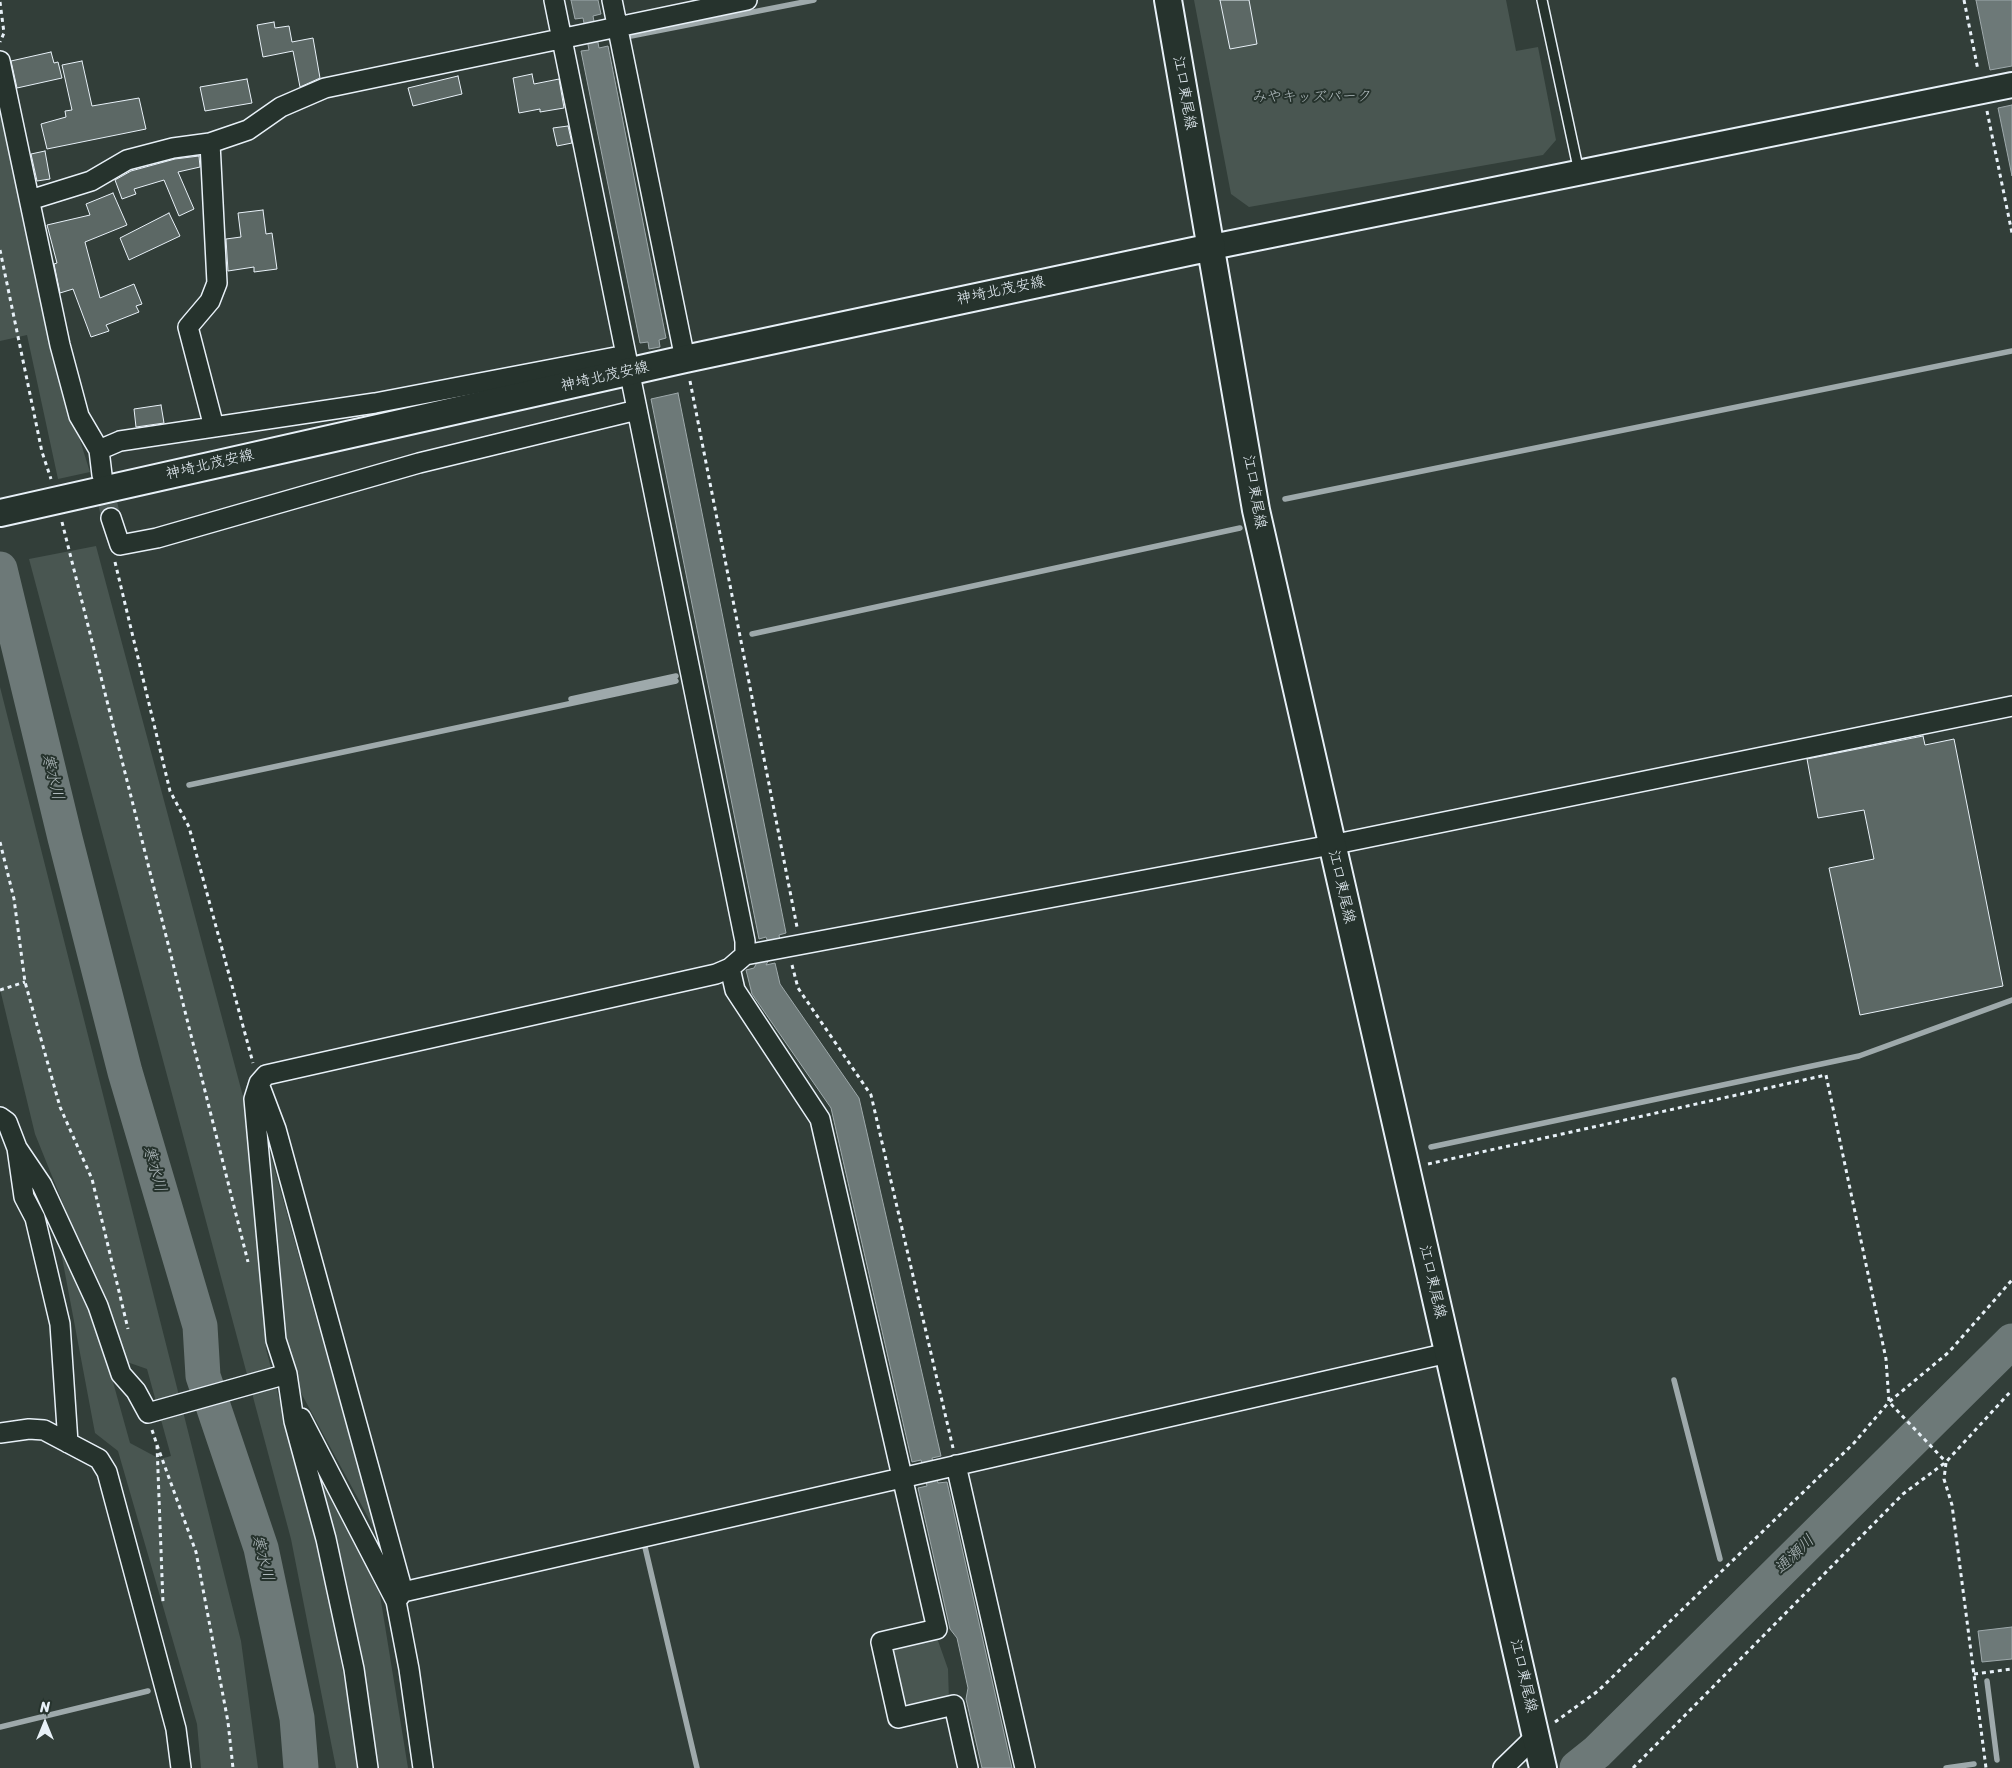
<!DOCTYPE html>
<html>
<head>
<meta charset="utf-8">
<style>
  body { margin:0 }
  #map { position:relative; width:2012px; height:1768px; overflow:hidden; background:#323e39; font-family:Sriracha,sans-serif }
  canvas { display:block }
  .north { position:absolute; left:20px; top:1698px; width:50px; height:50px; -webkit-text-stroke:4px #26332d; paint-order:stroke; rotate:0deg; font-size:14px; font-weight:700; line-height:20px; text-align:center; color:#e8f1f8 }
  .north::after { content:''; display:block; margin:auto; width:18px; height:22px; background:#e8f1f8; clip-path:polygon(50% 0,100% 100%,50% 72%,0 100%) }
</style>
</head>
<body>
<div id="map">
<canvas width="2012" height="1768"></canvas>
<div class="north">N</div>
</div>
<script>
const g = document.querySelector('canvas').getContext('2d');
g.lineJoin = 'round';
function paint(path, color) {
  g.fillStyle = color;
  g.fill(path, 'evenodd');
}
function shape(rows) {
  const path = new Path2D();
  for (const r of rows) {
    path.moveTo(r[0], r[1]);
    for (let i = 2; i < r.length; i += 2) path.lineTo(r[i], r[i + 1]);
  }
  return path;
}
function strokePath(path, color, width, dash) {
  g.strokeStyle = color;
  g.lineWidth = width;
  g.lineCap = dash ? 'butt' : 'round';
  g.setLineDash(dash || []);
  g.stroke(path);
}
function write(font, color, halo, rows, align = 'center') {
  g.font = font + ' Sriracha,"Klee One",sans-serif';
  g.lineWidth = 4;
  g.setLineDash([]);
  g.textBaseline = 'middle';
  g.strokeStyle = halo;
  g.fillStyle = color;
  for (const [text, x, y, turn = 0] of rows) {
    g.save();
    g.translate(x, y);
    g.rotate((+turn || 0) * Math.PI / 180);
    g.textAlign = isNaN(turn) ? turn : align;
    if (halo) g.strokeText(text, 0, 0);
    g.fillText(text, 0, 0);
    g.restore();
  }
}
paint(shape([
  [1194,0,1506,0,1516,51,1538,47,1556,140,1543,155,1249,207,1231,194],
  [0,97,54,358,90,472,58,479,27,335,0,341],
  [96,546,252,1130,266,1349,321,1556,361,1768,336,1768,291,1539,29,559],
  [0,687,241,1641,258,1768,201,1768,197,1724,118,1451,95,1433,61,1252,96,1321,130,1443,160,1459,171,1456,147,1369,127,1362,35,1134,0,989],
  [270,1153,376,1532,300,1391,287,1338],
  [311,1449,380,1595,408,1768,377,1768,374,1738,343,1565],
  [936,1635,948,1669,949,1701,912,1707,901,1701,892,1653,901,1642]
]), '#495651');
const water = shape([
  [571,0,598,0,601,14,593,16,599,48,608,46,666,338,659,340,660,347,649,349,648,342,640,343,581,51,589,50,583,18,575,19,571,0],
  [1976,0,2012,0,2012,66,1990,70,1976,0],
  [2012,105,2012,176,1998,108,2012,105],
  [678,393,786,933,779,935,780,940,766,965,775,963,780,984,859,1098,941,1456,932,1458,938,1483,947,1482,1012,1768,982,1768,966,1699,968,1688,957,1638,950,1629,918,1488,927,1486,921,1460,912,1462,831,1108,752,994,746,970,754,968,768,942,766,937,759,939,651,399,678,393],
  [2012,1627,2012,1659,1982,1662,1978,1631,2012,1627]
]);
paint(water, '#6d7978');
strokePath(water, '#9ea9ab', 1);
strokePath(shape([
  [631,36,814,0],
  [1285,499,2012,351],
  [752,634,1240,528],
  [571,699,676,676],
  [189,785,676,681],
  [1431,1147,1859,1056,2012,1000],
  [1674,1380,1720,1559],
  [645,1547,697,1768],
  [1987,1681,1997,1760],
  [0,1727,148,1691],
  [1946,1768,1974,1764]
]), '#9ea9ab', 5.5);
strokePath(shape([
  [0,569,65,838,125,1072,200,1326,203,1376,261,1548,297,1718,301,1768],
  [1577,1768,1597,1752,2012,1341]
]), '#6d7978', 35);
const building = shape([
  [1220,0,1249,0,1257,44,1230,49,1220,0],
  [274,22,275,28,289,26,292,42,313,38,320,78,300,87,293,51,263,57,257,25,274,22],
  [51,52,54,63,58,62,62,78,17,88,11,61,51,52],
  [82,61,92,106,139,98,146,129,47,149,41,124,66,117,65,111,72,110,62,65,82,61],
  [532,74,534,84,559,79,564,108,540,112,540,109,519,113,513,78,532,74],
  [458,76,462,94,413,106,408,88,458,76],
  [247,79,252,103,205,111,200,87,247,79],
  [568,126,572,143,557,146,553,128,568,126],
  [45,151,50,179,37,181,31,154,45,151],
  [199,156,200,167,178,172,194,209,179,216,164,180,134,189,136,194,122,199,115,180,131,171,175,159,199,156],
  [113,193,127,225,85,242,100,298,134,284,142,304,136,306,139,312,106,325,109,331,91,337,73,289,60,293,54,264,57,263,47,225,90,215,86,204,113,193],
  [263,210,266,234,272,233,277,269,254,272,254,267,228,271,226,239,241,237,238,213,263,210],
  [169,213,180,236,129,260,120,238,169,213],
  [161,405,164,423,136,427,134,409,161,405],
  [1923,736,1925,745,1954,739,2003,986,1860,1015,1829,868,1874,859,1864,810,1818,818,1807,759,1923,736]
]);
paint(building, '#5c6865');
strokePath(building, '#e8f1f8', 1);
strokePath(shape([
  [102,477,111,518]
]), '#4d5956', 19, [19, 9]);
const service = shape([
  [1542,0,1579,172]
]);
const minor = shape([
  [554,0,745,941,745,955],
  [612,0,685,359],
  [0,61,60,345,79,416,99,450,102,475],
  [210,143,217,283,210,301,188,327,214,427],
  [30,200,91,181,127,160,173,148,210,143,248,130,281,107,325,88,747,0],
  [99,450,120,441,375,403,626,355],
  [111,518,120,545,157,538,419,463,637,410],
  [730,968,735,990,820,1119,937,1629,881,1642,898,1718,954,1705,968,1768],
  [259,1084,276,1129,403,1592,396,1601,409,1669,423,1768],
  [0,1117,7,1122,17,1148,24,1197,35,1218,60,1324,68,1443],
  [17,1148,42,1185,98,1306,121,1374,136,1391,148,1413,287,1374],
  [301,1418,396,1601],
  [0,1433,29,1429,44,1430,99,1459,107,1472,176,1729,181,1768],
  [956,1465,1025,1768],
  [403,1592,1448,1353],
  [368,1768,354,1669,326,1539,294,1421,287,1374,276,1340,254,1099,259,1083,266,1075,716,974,730,968,745,955,1331,845,2012,706],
  [1503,1768,1536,1736]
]);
const tertiary = shape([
  [1212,247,2012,85]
]);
const secondary = shape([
  [1168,0,1256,510,1543,1768],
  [0,513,685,359,1212,247]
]);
strokePath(service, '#e8f1f8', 12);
strokePath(minor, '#e8f1f8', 22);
strokePath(tertiary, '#e8f1f8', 28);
strokePath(secondary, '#e8f1f8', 30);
strokePath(shape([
  [1964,0,1978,70],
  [0,2,4,33,0,42],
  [1987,111,2012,233],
  [0,250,42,452,51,479],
  [690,381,797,927],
  [62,522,248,1262],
  [115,562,170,791,189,827,253,1063],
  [0,842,14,899,25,982,60,1107,92,1179,128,1329],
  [792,965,798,988,871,1095,953,1448],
  [0,990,25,982],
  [1428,1164,1826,1075,1886,1359,1889,1402,1946,1462],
  [152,1430,157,1445,163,1603],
  [157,1445,196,1552,228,1722,233,1768],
  [1946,1463,1944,1479,1952,1505,1986,1768],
  [1974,1674,2012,1669],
  [1555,1722,1598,1691,1854,1443,1889,1402,1949,1352,2012,1280],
  [1633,1768,1903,1494,1946,1462,2012,1390]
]), '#e8f1f8', 3, [4, 4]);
strokePath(service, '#26332d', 9);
strokePath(minor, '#26332d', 19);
strokePath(tertiary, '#26332d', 24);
strokePath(secondary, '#26332d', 26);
write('15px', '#e8f1f8', '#26332d', [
  ["江口東尾線",1184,93,80],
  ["神埼北茂安線",1001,291,-12],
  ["神埼北茂安線",605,377,-13],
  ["神埼北茂安線",210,465,-13],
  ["江口東尾線",1254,492,80],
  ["江口東尾線",1341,887,77],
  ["江口東尾線",1432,1282,77],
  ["江口東尾線",1523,1676,77]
]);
write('15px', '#b0bbbe', '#26332d', [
  ["みやキッズパーク",1312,97]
]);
write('italic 16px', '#b1bbbe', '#26332d', [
  ["寒水川",52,777,76],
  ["寒水川",154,1169,74],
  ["通瀬川",1795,1555,-44],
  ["寒水川",262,1558,76]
]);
</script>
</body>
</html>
